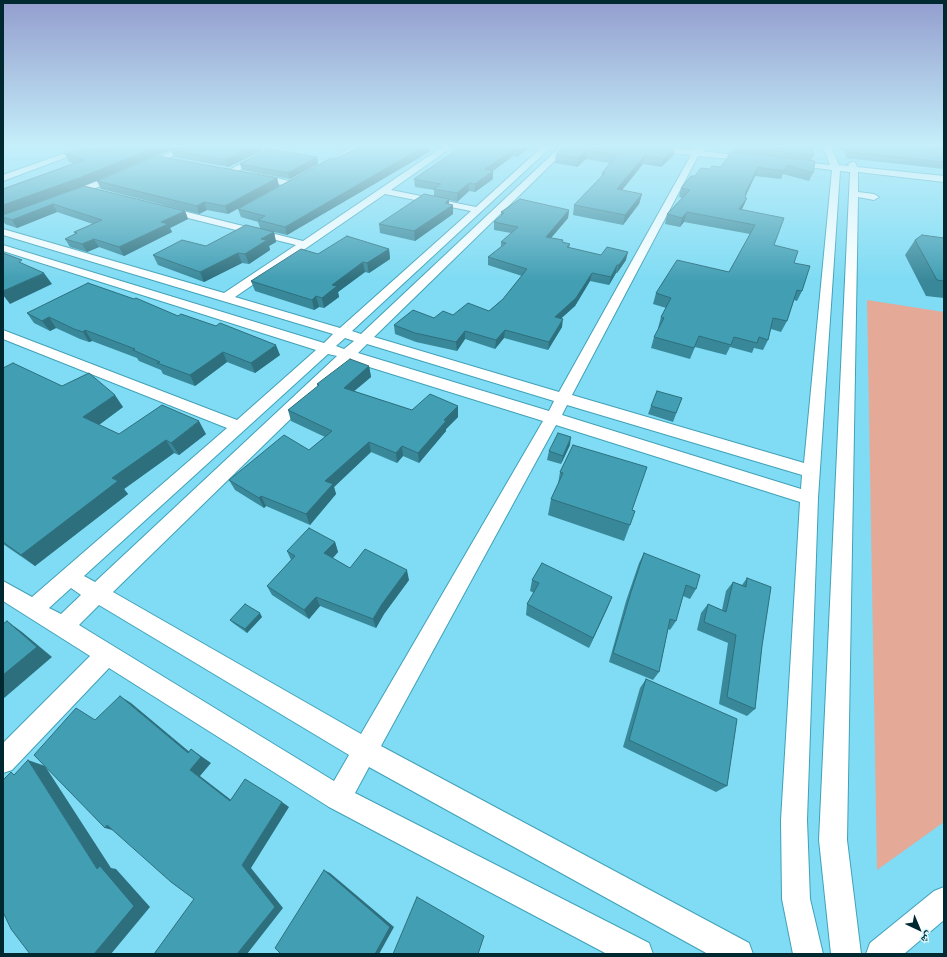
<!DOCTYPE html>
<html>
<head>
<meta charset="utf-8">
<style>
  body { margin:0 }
  #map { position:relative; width:947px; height:957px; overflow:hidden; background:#7fdcf4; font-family:Mulish,"Noto Naskh Arabic",sans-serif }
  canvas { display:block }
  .frame { position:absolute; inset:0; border:4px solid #002831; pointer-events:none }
  .north { position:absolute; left:899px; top:909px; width:40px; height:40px; -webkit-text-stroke:3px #d2f4fd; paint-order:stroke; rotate:136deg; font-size:11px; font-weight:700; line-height:16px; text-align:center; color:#002831 }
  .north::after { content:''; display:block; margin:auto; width:14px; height:18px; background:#002831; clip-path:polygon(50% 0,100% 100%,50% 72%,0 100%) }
</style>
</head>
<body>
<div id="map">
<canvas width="947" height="957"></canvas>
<div class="frame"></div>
<div class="north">ش</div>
</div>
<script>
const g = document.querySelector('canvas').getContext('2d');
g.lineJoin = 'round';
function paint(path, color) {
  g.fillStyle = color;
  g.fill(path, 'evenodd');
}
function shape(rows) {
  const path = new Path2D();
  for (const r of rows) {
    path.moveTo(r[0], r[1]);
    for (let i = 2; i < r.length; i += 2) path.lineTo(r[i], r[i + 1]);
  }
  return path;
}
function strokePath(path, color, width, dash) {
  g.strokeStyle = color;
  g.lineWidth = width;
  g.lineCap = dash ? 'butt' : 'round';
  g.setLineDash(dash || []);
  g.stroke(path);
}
paint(shape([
  [867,300,944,312,944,822,877,870]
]), '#e5a998');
const minor = shape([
  [82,147,94,147,3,181,3,175,82,147],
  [182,147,194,147,148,167,145,167,141,165,182,147],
  [273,147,284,147,234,173,228,173,227,171,273,147],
  [352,147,362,147,331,166,325,166,324,164,352,147],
  [442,147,452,147,391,190,476,207,542,147,551,147,352,331,361,334,560,147,569,147,374,337,559,392,691,155,638,149,634,147,663,147,691,150,696,147,706,147,706,150,700,151,754,157,755,159,751,161,698,156,572,395,804,463,832,170,792,165,788,163,792,161,830,165,823,147,831,147,839,165,849,166,848,164,852,162,855,162,857,167,944,176,944,182,858,172,858,192,874,194,879,197,874,200,858,197,847,840,861,954,831,954,819,840,850,172,840,171,818,498,807,820,810,899,823,954,793,954,782,899,781,820,800,502,556,425,381,746,749,943,753,954,708,954,369,767,355,793,649,943,653,954,607,954,329,807,109,668,12,770,3,773,3,743,90,656,3,601,3,581,32,597,227,428,3,339,3,330,237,420,316,350,3,251,3,245,324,343,333,334,3,235,3,229,224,293,296,245,160,211,158,209,160,207,163,206,303,241,442,147],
  [385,194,471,211,340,328,235,297,385,194],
  [345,338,354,341,344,349,336,346,345,338],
  [367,344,554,401,549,411,358,353,367,344],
  [328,354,337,356,95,582,84,576,328,354],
  [350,361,543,421,361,734,113,592,350,361],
  [567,405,802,475,801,489,562,415,567,405],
  [71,588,81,595,61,614,49,608,71,588],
  [99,605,349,755,334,781,79,625,99,605],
  [119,173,123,176,122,178,72,197,69,198,64,195,66,193,119,173],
  [254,173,294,182,295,184,291,187,251,178,250,176,254,173],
  [944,887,944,920,904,954,866,954,870,943,934,891,944,887]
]);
strokePath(minor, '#41a1b7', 2);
paint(minor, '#fff');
paint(shape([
  [114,147,261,147,262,151,228,167,174,157,171,150,173,149,83,186,37,203,185,211,188,219,170,228,172,232,124,256,99,247,87,252,70,247,65,239,75,234,74,232,93,224,57,212,17,228,5,224,3,220,3,189,74,163,69,162,65,154,102,151],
  [360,147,429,147,429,152,287,235,274,232,276,242,269,246,270,250,249,264,242,263,204,282,158,265,153,255,206,246,260,228,258,222,241,217,238,209,334,159],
  [461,147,530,147,517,157,513,156,493,171,493,179,475,192,469,191,457,202,449,200,449,204,453,205,453,214,415,241,380,233,379,224,434,196,434,190,415,187,414,179],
  [563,147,673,156,661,167,643,164,622,190,642,194,639,204,623,225,573,215,574,205,601,177,602,173,610,163,586,159,577,167,555,163,556,154],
  [735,147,811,147,814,155,812,160,813,173,809,181,783,174,781,179,755,176,745,196,745,198,747,198,743,207,742,209,774,245,794,263,802,291,797,301,794,300,787,321,781,332,771,329,768,340,763,350,754,348,752,353,730,347,726,355,695,347,690,359,651,348,654,337,659,328,658,328,661,317,666,308,653,304,656,293,729,272,750,234,684,222,680,227,665,224,667,214,682,198,679,197,681,188,695,176,710,169,721,167,734,153],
  [840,147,944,147,944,169,846,158,844,150,841,150],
  [317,157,318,164,290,179,242,170,240,164],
  [277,178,279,186,228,214,207,210,199,214,101,189,97,181],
  [569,210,568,218,551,238,563,243,570,244,569,248,601,255,626,260,617,273,616,273,609,285,590,281,575,306,561,318,562,327,548,350,504,338,495,349,465,339,457,351,416,342,395,334,394,325,434,318,489,311,503,299,522,276,488,265,488,257,501,247,501,242,511,233,494,230,494,222,501,216,501,212],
  [944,238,944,298,926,296,905,255,915,240],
  [389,249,390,259,369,273,365,272,338,292,339,297,324,308,319,307,314,310,255,291,251,281,318,254],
  [27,313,178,316,280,355,255,373,227,362,195,386,163,374,161,370,139,361,137,358,92,341,89,342,80,339,56,328,50,331,34,323],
  [369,366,371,377,354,391,412,410,458,417,446,429,446,431,419,463,403,456,397,463,371,452,334,487,336,494,310,525,266,506,264,508,235,490,229,480,309,450,325,437,291,421,288,410,318,387,317,384],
  [3,368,62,386,123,407,99,425,119,434,206,434,179,455,174,453,124,489,128,494,35,566,3,544],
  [682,398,673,422,648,414,651,406],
  [570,445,561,464,547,460,549,451],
  [573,445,632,510,630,525,624,541,548,515,551,499,558,484,560,472],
  [335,542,338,552,333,558,350,568,409,580,384,614,376,628,320,606,309,619,272,595,267,586,291,560,287,551],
  [644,553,696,589,690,599,683,596,676,621,670,630,668,629,659,672,653,680,609,662,626,601,639,563],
  [747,578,762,646,755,709,747,716,719,704,728,643,697,630,701,613,708,604,722,610,726,591,733,582,742,585],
  [532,580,612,597,589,648,526,615,527,604,534,593,530,591],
  [262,617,247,633,233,623,230,620],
  [646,679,727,786,716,792,623,747,640,688]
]), '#39889a');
paint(shape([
  [156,147,177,147,83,186,3,215,3,205],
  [251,147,261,147,262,151,228,167,225,160],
  [423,147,429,147,429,152,287,235,285,227],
  [521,147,530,147,517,157,518,150],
  [675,147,673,156,661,167,663,159],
  [514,149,513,156,490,173,493,171,493,179,475,192,475,184,485,169],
  [587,150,586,159,577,167,578,158],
  [645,155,643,164,615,199,617,189],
  [317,157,318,164,290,179,288,173],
  [758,167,755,176,743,202,746,192],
  [277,178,279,186,228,214,225,206],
  [469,183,469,191,457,202,457,193],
  [642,194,639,204,623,225,625,215],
  [747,198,743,207,736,218,739,209],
  [449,199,449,207,453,205,453,214,415,241,414,231],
  [204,202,207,210,199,214,197,206],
  [53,204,57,212,17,228,12,220],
  [569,210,568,218,546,244,546,237],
  [185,211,188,219,170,228,172,232,124,256,119,247,161,222],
  [687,212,684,222,680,227,682,218],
  [274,232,276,242,269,246,270,250,249,264,245,254,261,239],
  [94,239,99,247,87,252,82,244],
  [389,249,390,259,369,273,367,263],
  [628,252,626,260,617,273,619,265],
  [238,253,242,263,204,282,200,272],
  [363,262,365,272,338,292,339,297,324,308,322,298,332,285],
  [617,265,616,273,609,285,611,277],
  [44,273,52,284,10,304,3,295,3,291],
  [592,273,590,281,575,306,554,325,555,317],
  [316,296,319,307,314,310,312,300],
  [49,317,56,328,50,331,42,321],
  [563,319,562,327,548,350,549,342],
  [85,330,92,341,89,342,83,332],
  [505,330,504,338,495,349,496,340],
  [465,331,465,339,457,351,456,342],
  [276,345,280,355,255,373,251,363],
  [223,352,227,362,195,386,190,375],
  [369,366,371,377,346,398,344,388],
  [115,395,123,407,92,430,83,417],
  [458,406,458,417,446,429,446,431,419,463,418,453,444,420],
  [199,421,206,434,179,455,171,443],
  [571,437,570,445,561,464,563,456],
  [166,440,174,453,124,489,128,494,35,566,21,555,112,478],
  [369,442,371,452,334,487,336,494,310,525,306,514,325,481],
  [402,446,403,456,397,463,396,453],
  [261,496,266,506,264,508,259,498],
  [335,542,338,552,328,563,324,553],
  [407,570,409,580,384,614,376,628,373,619,382,604],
  [316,597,320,606,309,619,304,610],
  [612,597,608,607,589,648,593,638],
  [260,613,262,617,247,633,245,629],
  [7,621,22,632,52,657,3,699,3,675],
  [120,696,131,703,198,759,188,753],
  [191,749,211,763,200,776,239,806,230,801,190,770],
  [28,760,45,766,111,868,116,869,150,907,111,954,94,954,97,869],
  [282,802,289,807,251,868,283,908,247,954,237,954,242,865],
  [107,825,119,832,105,828],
  [324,870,330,873,394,927,379,954,375,954]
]), '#2e6f7d');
const building = shape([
  [86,147,102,151,114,147,156,147,79,178,3,205,3,189,84,160,65,154,86,147],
  [177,147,251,147,225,160,171,150,177,147],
  [360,147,423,147,285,227,258,220,265,216,238,209,331,158,334,159,360,147],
  [461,147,521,147,518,150,514,149,485,169,493,171,475,184,469,183,457,193,433,189,441,184,414,179,461,147],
  [563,147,674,147,663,159,645,155,617,189,642,194,625,215,574,205,605,173,602,173,617,155,587,150,578,158,556,154,563,147],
  [740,147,811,147,814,155,740,147],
  [848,147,944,147,944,162,849,152,848,147],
  [270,149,317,157,288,173,240,164,270,149],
  [731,152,815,161,813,173,787,165,784,171,758,167,746,192,745,198,747,198,739,209,784,218,774,245,798,251,794,263,810,266,802,291,797,290,787,321,773,318,768,340,759,337,757,343,734,337,731,345,699,336,694,348,654,337,664,318,661,317,671,298,656,293,677,260,729,272,755,225,687,212,682,218,667,214,690,190,681,188,691,176,695,176,701,168,710,169,712,166,721,167,731,152],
  [158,156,277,178,225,206,204,202,197,206,97,181,158,156],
  [84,186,185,211,161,222,168,224,119,247,94,239,82,244,65,239,77,233,74,232,102,220,53,204,12,220,3,217,3,215,84,186],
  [424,194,449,199,445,203,453,205,414,231,379,224,424,194],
  [520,199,569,210,546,237,563,240,562,242,570,244,567,247,601,255,607,247,628,252,619,265,617,265,611,277,592,273,576,298,555,317,563,319,549,342,505,330,496,340,465,331,456,342,415,333,394,325,413,310,434,318,443,311,453,315,468,303,489,311,503,299,527,269,488,257,506,243,501,242,518,227,494,222,504,213,501,212,520,199],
  [246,225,274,232,261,239,267,240,245,254,238,253,200,272,153,255,182,240,206,246,246,225],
  [922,235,944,238,944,281,937,280,915,240,922,235],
  [347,236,389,249,367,263,363,262,332,285,337,286,322,298,316,296,312,300,251,281,301,249,318,254,347,236],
  [3,253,22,260,19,262,44,273,3,291,3,253],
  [88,283,134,299,136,298,178,316,181,314,216,326,220,323,276,345,251,363,223,352,190,375,157,363,160,362,133,350,135,349,85,330,83,332,74,329,49,317,42,321,27,313,88,283],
  [350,359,369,366,344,388,412,410,430,394,458,406,444,420,446,421,418,453,402,446,396,453,369,442,325,481,333,484,306,514,261,496,259,498,229,480,284,435,309,450,332,431,288,410,319,385,317,384,350,359],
  [13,363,62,386,89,373,115,395,83,417,119,434,162,405,199,421,171,443,166,440,112,478,118,481,21,555,3,542,3,368,13,363],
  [657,391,682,398,676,413,651,406,657,391],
  [558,433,571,437,563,456,549,451,558,433],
  [573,445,647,467,632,510,635,511,630,525,551,499,563,473,560,472,573,445],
  [309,528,335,542,324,553,350,568,365,549,407,570,382,604,373,619,316,597,304,610,267,586,295,556,287,551,309,528],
  [644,553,700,575,696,589,686,585,676,621,670,619,659,672,613,653,631,592,644,553],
  [542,563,612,597,593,638,527,604,539,583,532,580,542,563],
  [747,578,771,587,762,646,755,709,727,697,736,635,704,622,708,604,726,612,733,582,746,587,747,578],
  [245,604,260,613,245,629,230,620,245,604],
  [7,621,37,647,3,675,3,624,7,621],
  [646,679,737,719,727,786,629,740,646,679],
  [120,696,188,753,191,749,201,757,190,770,230,801,245,779,282,802,242,865,275,907,237,954,154,954,194,899,171,882,107,825,105,828,34,755,76,708,95,720,120,696],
  [28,760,97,869,100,866,134,906,94,954,30,954,11,929,3,912,3,780,11,772,14,775,28,760],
  [324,870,390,927,375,954,281,954,275,948,324,870],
  [417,897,484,936,478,954,393,954,417,897]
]);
paint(building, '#429eb3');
strokePath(building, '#2e6f7d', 1);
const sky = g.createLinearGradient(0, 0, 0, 281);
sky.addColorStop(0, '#939dce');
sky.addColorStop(0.52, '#c5effa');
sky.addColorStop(1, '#c5effa00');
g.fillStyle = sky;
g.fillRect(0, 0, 947, 281);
</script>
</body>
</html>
